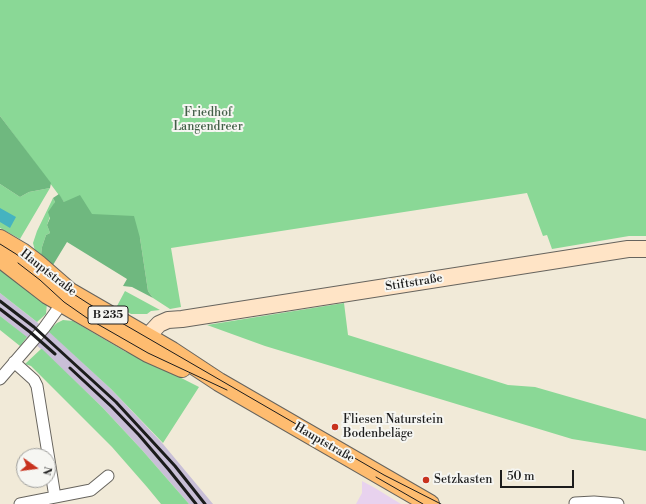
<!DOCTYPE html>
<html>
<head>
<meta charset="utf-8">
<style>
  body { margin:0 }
  #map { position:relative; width:646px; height:504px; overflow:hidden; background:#f1ead8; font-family:"Libre Bodoni",serif }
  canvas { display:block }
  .north { position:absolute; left:16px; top:448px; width:40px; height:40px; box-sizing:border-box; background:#f6f6f2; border:1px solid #9f9f9c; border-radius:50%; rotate:104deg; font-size:11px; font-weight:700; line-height:16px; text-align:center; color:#1c1c1c }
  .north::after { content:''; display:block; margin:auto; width:14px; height:18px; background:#c8321e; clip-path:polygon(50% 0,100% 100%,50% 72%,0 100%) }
  .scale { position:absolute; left:500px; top:470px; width:74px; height:18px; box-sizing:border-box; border:2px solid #1c1c1c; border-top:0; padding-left:5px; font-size:12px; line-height:14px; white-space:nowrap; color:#1c1c1c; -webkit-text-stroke:3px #f6f6f2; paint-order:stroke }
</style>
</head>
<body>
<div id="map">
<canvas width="646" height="504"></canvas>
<div class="north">N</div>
<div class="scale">50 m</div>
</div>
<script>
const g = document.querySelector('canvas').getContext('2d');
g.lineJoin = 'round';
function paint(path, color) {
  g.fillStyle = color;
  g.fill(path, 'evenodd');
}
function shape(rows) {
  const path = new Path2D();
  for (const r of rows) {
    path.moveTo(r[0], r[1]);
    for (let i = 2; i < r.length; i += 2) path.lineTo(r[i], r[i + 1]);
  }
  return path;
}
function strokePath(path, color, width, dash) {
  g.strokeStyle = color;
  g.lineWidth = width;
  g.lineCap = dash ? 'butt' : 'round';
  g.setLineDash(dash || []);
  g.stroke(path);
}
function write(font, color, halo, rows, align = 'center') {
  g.font = font + ' "Libre Bodoni",serif';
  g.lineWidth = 4;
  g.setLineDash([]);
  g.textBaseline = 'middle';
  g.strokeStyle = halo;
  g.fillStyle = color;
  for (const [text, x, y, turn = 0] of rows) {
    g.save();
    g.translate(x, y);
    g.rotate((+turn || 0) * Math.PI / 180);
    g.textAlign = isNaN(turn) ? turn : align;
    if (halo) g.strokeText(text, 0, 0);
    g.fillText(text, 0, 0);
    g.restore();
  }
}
paint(shape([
  [362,481,375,488,401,504,356,504,362,493]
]), '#e8d2ee');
paint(shape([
  [0,293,52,334,111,389,163,444,213,504,189,504,142,450,102,407,41,349,0,316]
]), '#c9bfd7');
paint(shape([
  [0,0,646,0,646,236,629,236,552,249,547,235,543,236,527,193,171,248,181,307,170,309,153,298,148,291,140,238,64,202,0,116],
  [0,184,20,197,29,192,50,188,20,239,0,228],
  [53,198,55,202,47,225,50,233,46,235,42,247,41,255,35,251,33,243,37,231],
  [0,265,47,303,46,314,37,322,0,293],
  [125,291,160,310,151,311,147,314,131,314,117,306],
  [344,303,348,335,508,385,535,387,646,419,646,451,572,439,265,346,207,325],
  [0,316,27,337,21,345,20,346,0,330],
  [63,320,73,321,126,352,132,353,199,387,163,443,111,389,48,331,57,323],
  [42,349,102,407,142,450,189,504,161,504,147,487,112,447,31,366,25,364,41,349]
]), '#8ad896');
paint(shape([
  [0,116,51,183,50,188,29,192,20,197,0,184],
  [59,194,64,202,80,195,92,214,134,216,140,238,148,291,153,298,132,287,123,286,127,279,67,242,53,265,41,255,42,247,46,235,50,233,47,225,50,218,48,212,55,202,53,198]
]), '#6fb87f');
paint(shape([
  [0,208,16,217,10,228,0,222]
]), '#45b3c0');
const street = shape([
  [14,362,34,380,37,386,55,497],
  [0,379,44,328,65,299],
  [575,503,594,502,618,504],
  [20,504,91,490,108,476]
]);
const secondary = shape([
  [147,348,147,337,159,324,168,320,182,319,628,249,646,249]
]);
const primary = shape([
  [0,239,22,252,39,265,70,292,172,351,219,382,430,504],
  [0,258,48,295,148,353,182,368]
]);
strokePath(street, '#67645e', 13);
strokePath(secondary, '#67645e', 18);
strokePath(primary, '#67645e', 20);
strokePath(street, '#fff', 11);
strokePath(secondary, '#ffe4c6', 16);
strokePath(primary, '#febc70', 18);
strokePath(shape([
  [0,244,16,254,55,282,89,304,384,475,441,504],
  [18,263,40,280,64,302,87,318,148,353,227,390],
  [376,477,423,504]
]), '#1c1c1c', 1);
strokePath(shape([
  [0,301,34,327,116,402,175,466,205,504],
  [0,309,30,332,55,354],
  [70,368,112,407,139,435,169,470,196,504]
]), '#1c1c1c', 3);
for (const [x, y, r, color] of [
  [335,427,4,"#c8321e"],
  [426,480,4,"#c8321e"]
]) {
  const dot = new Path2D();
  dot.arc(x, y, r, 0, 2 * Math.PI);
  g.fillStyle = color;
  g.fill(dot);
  strokePath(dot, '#f6f6f2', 1.5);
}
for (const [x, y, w] of [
  [108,315,40]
]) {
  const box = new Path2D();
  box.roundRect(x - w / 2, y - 9, w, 18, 3);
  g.fillStyle = '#f6f6f2';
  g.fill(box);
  strokePath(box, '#1c1c1c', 1);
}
write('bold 11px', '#1c1c1c', null, [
  ["B 235",108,315]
]);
write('12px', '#425e47', '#f6f6f2', [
  ["Friedhof",208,113],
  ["Langendreer",208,127]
]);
write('12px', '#1c1c1c', '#f6f6f2', [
  ["Hauptstraße",48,273,38],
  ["Stiftstraße",414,283,-9],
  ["Hauptstraße",324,443,30]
]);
write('12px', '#1c1c1c', '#f6f6f2', [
  ["Fliesen Naturstein",343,420],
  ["Bodenbeläge",343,434],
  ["Setzkasten",434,480]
], 'left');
</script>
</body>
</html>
